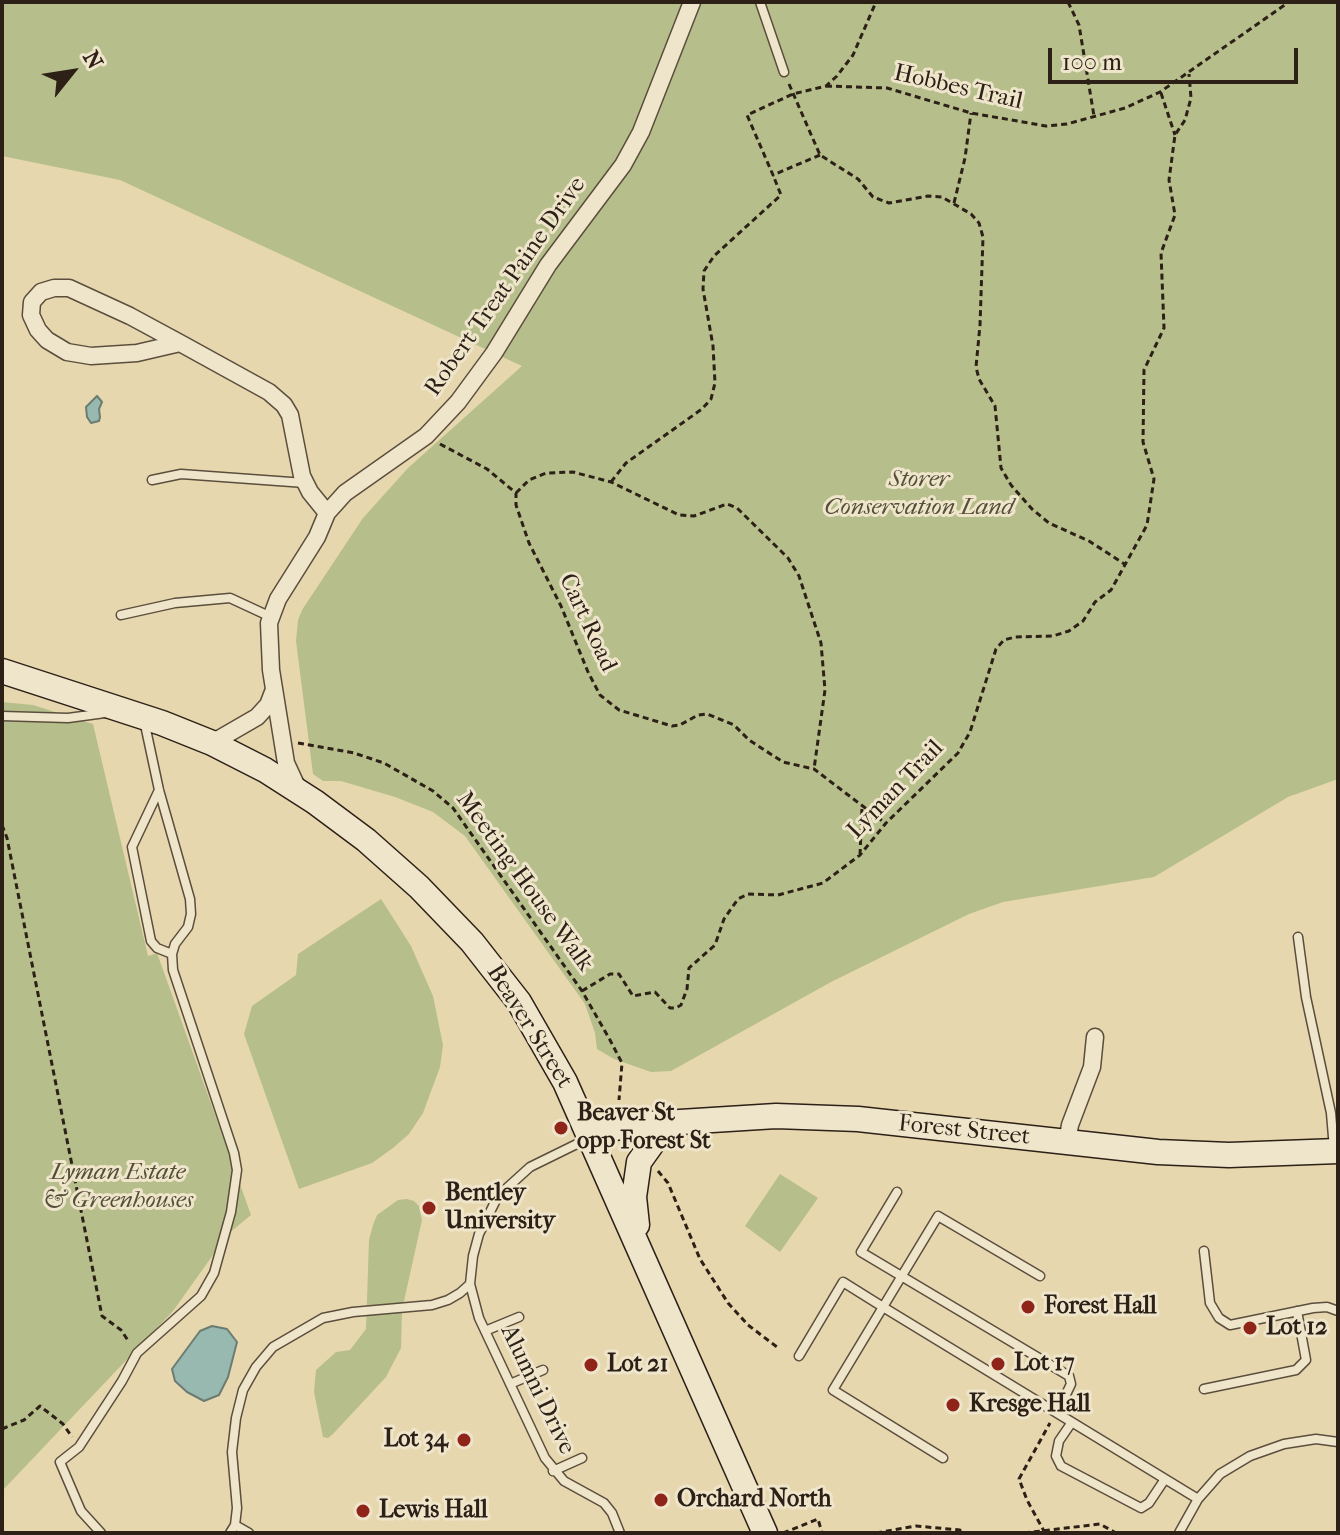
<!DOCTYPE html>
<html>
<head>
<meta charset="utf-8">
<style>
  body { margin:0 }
  #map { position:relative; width:1340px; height:1535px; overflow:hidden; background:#e7d7af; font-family:"IM FELL French Canon",serif }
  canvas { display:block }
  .frame { position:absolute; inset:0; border:4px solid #2c2017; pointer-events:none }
  .north { position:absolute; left:32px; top:32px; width:80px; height:80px; -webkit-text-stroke:6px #efe5cb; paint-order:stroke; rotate:60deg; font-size:22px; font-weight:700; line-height:32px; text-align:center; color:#2c2017 }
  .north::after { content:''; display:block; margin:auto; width:28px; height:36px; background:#2c2017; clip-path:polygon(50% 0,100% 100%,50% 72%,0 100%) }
  .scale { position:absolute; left:1048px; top:48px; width:250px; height:36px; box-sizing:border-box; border:4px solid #2c2017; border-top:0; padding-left:10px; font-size:24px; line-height:28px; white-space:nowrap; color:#2c2017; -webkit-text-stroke:6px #efe5cb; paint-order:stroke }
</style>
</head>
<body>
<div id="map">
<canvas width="1340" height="1535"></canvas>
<div class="frame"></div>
<div class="north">N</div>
<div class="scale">100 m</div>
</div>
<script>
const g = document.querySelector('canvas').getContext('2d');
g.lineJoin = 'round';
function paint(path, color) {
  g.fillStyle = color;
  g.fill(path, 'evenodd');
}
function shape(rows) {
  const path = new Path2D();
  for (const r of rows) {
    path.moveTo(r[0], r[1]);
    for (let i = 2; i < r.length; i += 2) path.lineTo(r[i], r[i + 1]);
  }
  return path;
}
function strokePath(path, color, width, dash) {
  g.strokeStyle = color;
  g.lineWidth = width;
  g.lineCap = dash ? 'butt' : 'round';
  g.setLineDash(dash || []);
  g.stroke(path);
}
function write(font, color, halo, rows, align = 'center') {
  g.font = font + ' "IM FELL French Canon",serif';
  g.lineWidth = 6;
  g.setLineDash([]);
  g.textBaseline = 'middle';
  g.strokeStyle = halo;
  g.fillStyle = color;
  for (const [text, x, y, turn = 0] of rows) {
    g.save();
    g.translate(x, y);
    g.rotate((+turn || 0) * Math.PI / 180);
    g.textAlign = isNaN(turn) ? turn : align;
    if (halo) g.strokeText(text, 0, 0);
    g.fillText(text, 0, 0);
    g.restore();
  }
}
paint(shape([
  [2,2,1338,2,1338,779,1288,797,1154,877,1003,902,969,914,831,982,671,1071,651,1072,614,1059,597,1049,595,1033,585,1004,465,836,433,812,395,797,341,781,323,781,313,774,296,641,298,620,302,610,363,518,408,468,522,366,120,180,2,156],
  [2,702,33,705,93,724,148,956,157,953,251,1215,228,1234,173,1311,2,1491],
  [381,899,411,946,433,996,443,1045,440,1067,423,1113,409,1134,393,1148,372,1163,299,1189,244,1034,252,1006,296,975,298,954],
  [780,1174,818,1198,780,1252,745,1226],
  [407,1199,414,1201,419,1206,422,1220,402,1310,401,1348,386,1377,333,1434,328,1438,323,1437,314,1392,316,1370,336,1352,350,1350,366,1329,369,1240,373,1225,377,1215,398,1200]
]), '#b6be8b');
const water = shape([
  [97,396,102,402,99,409,100,417,99,421,91,423,87,417,86,407,97,396],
  [212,1326,227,1329,237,1342,228,1377,219,1395,204,1401,187,1392,175,1381,172,1369,200,1331,212,1326]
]);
paint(water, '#97b9af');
strokePath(water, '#6c7c72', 2);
const lane = shape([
  [760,2,784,72],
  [152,480,181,474,305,483],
  [121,615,175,603,230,598,271,617],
  [2,716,68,718,105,713],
  [159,790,132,847,151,941,157,948,172,954],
  [1298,937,1306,997,1331,1113,1334,1149],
  [897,1192,861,1252,1069,1376,1071,1384,1057,1413],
  [1204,1251,1210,1303,1219,1318,1230,1325,1313,1308,1327,1307,1338,1311],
  [1040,1276,938,1216,883,1307,1198,1499],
  [470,1284,479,1318,545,1458,564,1481,604,1503,612,1513,620,1533],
  [485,1331,519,1317],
  [799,1356,843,1282,883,1307,833,1390,943,1458],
  [510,1384,543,1370],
  [1204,1389,1296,1370,1306,1360,1297,1311],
  [1072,1422,1059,1441,1056,1456,1061,1466,1141,1508,1149,1503,1165,1479],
  [553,1471,582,1458],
  [235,1525,249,1533],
  [101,1533,81,1511,60,1462,79,1447,122,1381,137,1353,201,1296,214,1273,231,1212,237,1170,234,1153,173,970,172,954,175,944,188,927,191,914,190,899,159,790,144,720],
  [230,1533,235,1525,237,1508,232,1452,236,1418,243,1390,256,1367,273,1347,323,1318,353,1312,432,1305,448,1300,460,1293,470,1284,473,1256,479,1234,498,1196,530,1167,587,1139],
  [1179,1533,1198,1499,1220,1474,1250,1456,1284,1444,1316,1439,1338,1442]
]);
const street = shape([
  [180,343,137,353,91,356,67,352,47,340,38,330,31,315,32,302,41,292,54,288,69,288,130,316,180,343,269,392,284,405,290,415,302,476,310,492,327,513],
  [212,743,257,717,268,705,273,692],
  [298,789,286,763,271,670,269,623,278,599,317,537,327,513,345,493,426,436,458,402,494,353,548,265,623,165,641,132,692,2],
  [1067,1143,1070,1125,1092,1067,1095,1037]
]);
const secondary = shape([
  [2,671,162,723,212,743,265,770,315,802,366,840,419,887,472,942,519,1002,565,1082,765,1533],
  [591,1137,610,1129,632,1125,776,1116,858,1119,1158,1152,1229,1155,1338,1151],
  [637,1225,634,1197,639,1162,654,1141,682,1122]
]);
strokePath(lane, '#5b4e3d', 11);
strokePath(street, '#5b4e3d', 19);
strokePath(secondary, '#2c2017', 27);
strokePath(shape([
  [1068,2,1079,25,1094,116],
  [789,84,820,155,858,179,873,197,889,203,928,196,942,197,971,214,979,223,983,237,980,325,976,367,979,379,995,406,1001,468,1011,485,1032,509,1049,523,1089,541,1126,565],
  [826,86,887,88,971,113,1046,126,1067,124,1125,108,1160,92,1289,2],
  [1161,93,1175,135],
  [820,155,773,175,747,115,793,94,826,86,837,76,853,55,876,2],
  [954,203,965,158,971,113],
  [440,444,487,469,516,493,516,505,529,543,561,606,588,672,600,695,619,710,672,726,680,725,698,715,707,714,734,725,749,740,783,762,814,769,885,823],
  [611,482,626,463,702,409,711,399,715,383,713,346,703,289,704,271,714,256,781,195,773,175],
  [516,493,529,480,546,473,573,472,611,482,679,515,694,516,727,504,737,508,788,558,799,576,821,643,825,690,814,769],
  [298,743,354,753,384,763,433,791,453,808,582,991,610,1040,622,1063,619,1100],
  [2,825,7,838,102,1316,121,1330,129,1342],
  [860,855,862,807],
  [582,991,610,974,619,974,633,996,655,992,670,1008,676,1008,681,1005,687,989,689,968,715,945,724,919,738,899,748,894,778,895,823,883,860,855,886,823,958,753,970,732,996,649,1004,640,1015,637,1053,636,1069,631,1083,621,1095,602,1111,590,1147,525,1154,479,1143,442,1144,370,1164,328,1161,253,1175,215,1169,180,1175,135,1185,120,1191,98,1189,74],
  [658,1171,668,1183,700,1259,728,1303,748,1325,777,1347],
  [2,1429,24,1420,40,1406,63,1424,72,1437],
  [783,1533,818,1519,822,1533],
  [876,1533,916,1526,960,1530,960,1533],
  [1024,1533,1100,1524,1116,1533],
  [1045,1533,1027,1500,1019,1479,1050,1423]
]), '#2c2017', 3, [6, 4]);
strokePath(lane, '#efe5cb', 8);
strokePath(street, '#efe5cb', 16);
strokePath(secondary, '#efe5cb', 24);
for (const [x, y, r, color] of [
  [561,1128,8,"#8f2418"],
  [429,1208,8,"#8f2418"],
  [1028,1307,8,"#8f2418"],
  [1250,1328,8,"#8f2418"],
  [998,1364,8,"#8f2418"],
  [591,1365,8,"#8f2418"],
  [953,1405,8,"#8f2418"],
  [464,1440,8,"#8f2418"],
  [661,1500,8,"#8f2418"],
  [363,1511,8,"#8f2418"]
]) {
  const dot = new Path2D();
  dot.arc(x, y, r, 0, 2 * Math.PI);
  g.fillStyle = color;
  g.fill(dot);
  strokePath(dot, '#efe5cb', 3);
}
write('24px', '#2c2017', '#efe5cb', [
  ["Hobbes Trail",958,88,13],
  ["Robert Treat Paine Drive",506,287,-55],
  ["Cart Road",587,623,65],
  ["Lyman Trail",896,790,-46],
  ["Meeting House Walk",524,882,54],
  ["Beaver Street",529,1027,58],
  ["Forest Street",964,1131,6],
  ["Alumni Drive",537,1390,64]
]);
write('italic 24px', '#554f3a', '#efe5cb', [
  ["Storer",919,480],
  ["Conservation Land",919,508],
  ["Lyman Estate",118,1173],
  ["& Greenhouses",118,1201]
]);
write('bold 24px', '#2c2017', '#efe5cb', [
  ["Beaver St",577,1114],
  ["opp Forest St",577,1142],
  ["Bentley",445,1194],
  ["University",445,1222],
  ["Forest Hall",1044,1307],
  ["Lot 12",1266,1328],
  ["Lot 17",1014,1364],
  ["Lot 21",607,1365],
  ["Kresge Hall",969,1405],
  ["Lot 34",448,1440,"right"],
  ["Orchard North",677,1500],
  ["Lewis Hall",379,1511]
], 'left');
</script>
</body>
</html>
